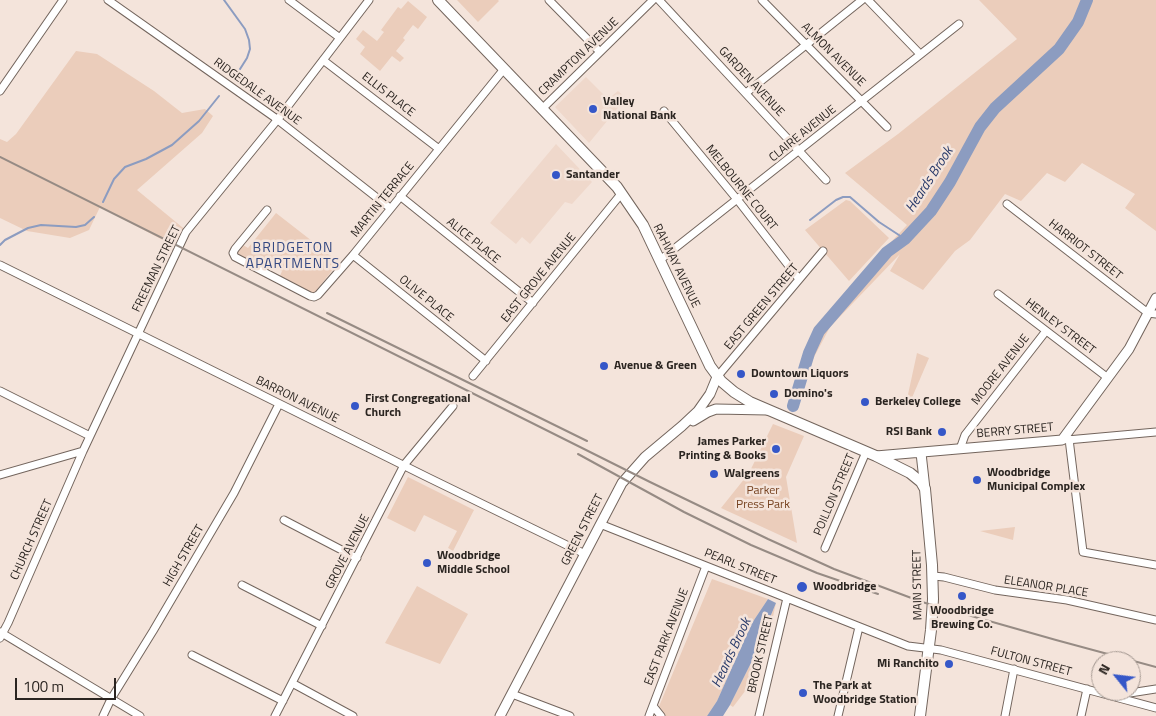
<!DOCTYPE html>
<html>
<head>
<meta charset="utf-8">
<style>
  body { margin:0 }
  #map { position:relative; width:1156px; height:716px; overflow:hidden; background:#f4e4db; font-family:"Titillium Web",sans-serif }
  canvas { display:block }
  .north { position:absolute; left:1091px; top:651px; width:50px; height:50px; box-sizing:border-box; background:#f4e4db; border:1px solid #a49891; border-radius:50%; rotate:299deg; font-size:14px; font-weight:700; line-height:20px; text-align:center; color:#2b2521 }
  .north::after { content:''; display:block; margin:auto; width:18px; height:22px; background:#3557c8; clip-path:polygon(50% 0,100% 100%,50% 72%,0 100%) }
  .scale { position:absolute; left:15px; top:678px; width:101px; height:22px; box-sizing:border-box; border:2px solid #2b2521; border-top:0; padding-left:6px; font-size:15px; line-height:18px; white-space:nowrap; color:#2b2521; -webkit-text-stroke:4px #f4e4db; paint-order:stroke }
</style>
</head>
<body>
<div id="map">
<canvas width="1156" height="716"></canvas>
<div class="north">N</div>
<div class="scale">100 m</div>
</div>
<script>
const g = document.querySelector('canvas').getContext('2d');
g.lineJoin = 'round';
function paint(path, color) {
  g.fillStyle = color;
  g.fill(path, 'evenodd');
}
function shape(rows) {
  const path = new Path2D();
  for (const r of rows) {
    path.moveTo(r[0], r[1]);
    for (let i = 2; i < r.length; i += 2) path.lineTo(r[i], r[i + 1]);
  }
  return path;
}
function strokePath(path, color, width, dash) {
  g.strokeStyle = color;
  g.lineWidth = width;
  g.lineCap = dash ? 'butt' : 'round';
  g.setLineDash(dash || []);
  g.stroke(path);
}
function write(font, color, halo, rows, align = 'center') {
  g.font = font + ' "Titillium Web",sans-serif';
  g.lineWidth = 5;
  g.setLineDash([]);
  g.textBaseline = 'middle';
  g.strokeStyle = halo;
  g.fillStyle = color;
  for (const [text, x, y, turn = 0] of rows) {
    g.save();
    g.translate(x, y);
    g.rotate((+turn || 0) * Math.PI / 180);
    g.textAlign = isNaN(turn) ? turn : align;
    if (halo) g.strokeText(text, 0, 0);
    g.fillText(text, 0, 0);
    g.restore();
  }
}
paint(shape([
  [586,77,608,99,618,91,626,98,589,143,555,107],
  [556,144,592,182,572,204,565,202,530,244,522,237,516,244,490,223]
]), '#efd8cb');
paint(shape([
  [457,0,498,0,499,1,478,22],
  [979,0,1156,0,1156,231,1125,208,1135,194,1082,163,1065,182,1047,173,1021,201,1005,194,970,240,955,251,923,290,890,271,900,254,830,327,812,361,798,408,788,403,809,340,851,285,907,225,845,173,898,134,1017,39],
  [408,1,427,17,418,29,413,25,403,38,405,40,396,51,404,58,400,62,392,56,380,71,360,54,365,47,356,39,363,30,377,41,384,32,381,30,398,7,401,9],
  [76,51,97,54,154,91,182,113,205,109,213,116,202,133,137,190,188,232,178,248,100,207,89,230,70,238,27,231,0,218,0,139,7,142,16,134],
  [846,200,850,201,889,238,849,281,805,230],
  [276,213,339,262,315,292,312,293,280,276,282,271,264,262,261,267,239,256,237,252,243,245,248,248],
  [917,353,929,358,911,400,907,399],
  [773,424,804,436,786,477,797,543,721,508,749,473],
  [408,477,474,510,453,551,448,548,457,531,424,515,415,532,387,518],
  [1015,527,1013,540,980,531],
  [712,579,768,599,752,623,717,701,707,716,655,716],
  [417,586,468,614,440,664,385,643],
  [776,603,759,679,749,686,733,707,730,705,751,663]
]), '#ebcdbb');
paint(shape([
  [768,599,776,603,751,663,730,705,723,716,707,716,717,701,752,623]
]), '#8c9cc0');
strokePath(shape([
  [224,0,245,29,249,40,250,49,247,58,235,77],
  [103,202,114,179,125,167,146,159,172,145,199,121,219,96],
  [810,220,836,200,843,197,850,197,879,222,905,239],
  [0,245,5,240,28,228,41,225,76,227,85,225,94,217]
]), '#8c9cc0', 2);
strokePath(shape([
  [793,406,809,353,819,331,887,252,905,239,931,211,950,182,980,127,995,108,1059,49,1078,22,1087,0]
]), '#8c9cc0', 12);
const minor = shape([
  [108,0,274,117,390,208],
  [289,0,340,38],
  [549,0,600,52],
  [659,0,826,180],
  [762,0,887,127],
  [868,0,920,54],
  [323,60,439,149],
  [0,91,63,0],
  [746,93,862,0],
  [542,109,653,0],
  [664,111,740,203,799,279],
  [400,196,533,303],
  [1007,204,1148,313,1156,314],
  [267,210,235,249,233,253,235,257,310,296,314,297,318,295,353,255,504,69],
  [353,255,486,361],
  [660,260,959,24],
  [0,265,429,478,585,554],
  [998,294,1108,378],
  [473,376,621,194],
  [717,377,823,251],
  [0,391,90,436],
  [1069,439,1083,552,1156,565],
  [1067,440,1156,432],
  [960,449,965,435,1046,331],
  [0,475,83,451,186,232,278,119,369,0],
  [284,520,357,558],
  [600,524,908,646,941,650,1156,708],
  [825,548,866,452],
  [933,576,944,577,995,590,1067,600,1156,620],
  [242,585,322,626],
  [0,632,140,716],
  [0,638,8,623,83,451],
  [192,655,283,701],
  [292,683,353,716],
  [512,694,570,716],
  [1117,695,1156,689],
  [653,706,661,716],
  [103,716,111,699,153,631,234,493,279,404],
  [275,716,404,465,453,406],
  [649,716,706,566],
  [759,716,787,598],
  [838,716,859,627],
  [1005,716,1014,669],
  [1081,716,1087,689]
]);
const tertiary = shape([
  [693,421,708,412,716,409,767,410],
  [921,453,925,489],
  [876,456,1062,440,1129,349,1156,298],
  [500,716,622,483,645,457,682,426,698,411,710,394,717,377]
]);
const secondary = shape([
  [438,0,617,187,643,225,710,366,721,381,734,392,750,402,876,456,910,473,921,482,925,489,932,565,933,599,931,630,920,716]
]);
strokePath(minor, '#73655d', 9);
strokePath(tertiary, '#73655d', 11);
strokePath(secondary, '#73655d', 12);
strokePath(minor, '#fff', 7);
strokePath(tertiary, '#fff', 9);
strokePath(secondary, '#fff', 10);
strokePath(shape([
  [0,157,650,482,768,539,834,569,922,602,1056,640,1156,667],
  [327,313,587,441],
  [578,454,684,512,751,545,817,573,878,594]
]), '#968b84', 2);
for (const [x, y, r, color] of [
  [593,109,5,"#3557c8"],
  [556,175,5,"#3557c8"],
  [604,366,5,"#3557c8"],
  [741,374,5,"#3557c8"],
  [774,394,5,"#3557c8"],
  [865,402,5,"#3557c8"],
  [355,406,5,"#3557c8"],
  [942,432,5,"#3557c8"],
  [776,449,5,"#3557c8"],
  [714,474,5,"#3557c8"],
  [977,480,5,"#3557c8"],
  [427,563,5,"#3557c8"],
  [802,587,6,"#3557c8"],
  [962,596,5,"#3557c8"],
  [949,664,5,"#3557c8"],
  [803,693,5,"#3557c8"]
]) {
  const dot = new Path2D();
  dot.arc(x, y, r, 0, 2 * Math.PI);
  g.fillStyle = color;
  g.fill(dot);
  strokePath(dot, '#f4e4db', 2);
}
write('12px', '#2b2521', '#f4e4db', [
  ["ALMON AVENUE",833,55,45],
  ["CRAMPTON AVENUE",579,57,-44],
  ["GARDEN AVENUE",751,82,47],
  ["RIDGEDALE AVENUE",257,92,36],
  ["ELLIS PLACE",388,95,38],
  ["CLAIRE AVENUE",803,134,-39],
  ["MELBOURNE COURT",741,188,51],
  ["MARTIN TERRACE",383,200,-51],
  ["ALICE PLACE",473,241,39],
  ["HARRIOT STREET",1085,250,38],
  ["RAHWAY AVENUE",676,266,64],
  ["FREEMAN STREET",157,269,-64],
  ["EAST GROVE AVENUE",539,278,-51],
  ["OLIVE PLACE",426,299,39],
  ["EAST GREEN STREET",762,307,-50],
  ["HENLEY STREET",1060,327,37],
  ["MOORE AVENUE",1001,370,-52],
  ["BARRON AVENUE",297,400,26],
  ["BERRY STREET",1015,431,-5],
  ["POILLON STREET",835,495,-67],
  ["GREEN STREET",583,530,-63],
  ["CHURCH STREET",32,540,-66],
  ["GROVE AVENUE",348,552,-63],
  ["HIGH STREET",184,556,-60],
  ["PEARL STREET",740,567,22],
  ["MAIN STREET",918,585,-91],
  ["ELEANOR PLACE",1046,587,9],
  ["EAST PARK AVENUE",667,637,-69],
  ["BROOK STREET",761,654,-77],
  ["FULTON STREET",1031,662,15]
]);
write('bold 12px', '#2b2521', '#f4e4db', [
  ["Valley",603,102],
  ["National Bank",603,116],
  ["Santander",566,175],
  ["Avenue & Green",614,366],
  ["Downtown Liquors",751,374],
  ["Domino's",784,394],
  ["First Congregational",365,399],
  ["Church",365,413],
  ["Berkeley College",875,402],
  ["RSI Bank",932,432,"right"],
  ["James Parker",766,442,"right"],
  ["Printing & Books",766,456,"right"],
  ["Woodbridge",987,473],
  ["Municipal Complex",987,487],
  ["Walgreens",724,474],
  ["Woodbridge",437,556],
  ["Middle School",437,570],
  ["Woodbridge",813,587],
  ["Woodbridge",962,611,"center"],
  ["Brewing Co.",962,625,"center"],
  ["Mi Ranchito",939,664,"right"],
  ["The Park at",813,686],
  ["Woodbridge Station",813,700]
], 'left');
write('12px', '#764220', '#f4e4db', [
  ["Parker",763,491],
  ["Press Park",763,505]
]);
write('italic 14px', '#273969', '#f4e4db', [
  ["Heards Brook",930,180,-57],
  ["Heards Brook",732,653,-65]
]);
g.letterSpacing = '1px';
write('14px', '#334882', '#f4e4db', [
  ["BRIDGETON",293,249],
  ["APARTMENTS",293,265]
]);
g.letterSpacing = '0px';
</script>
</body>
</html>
